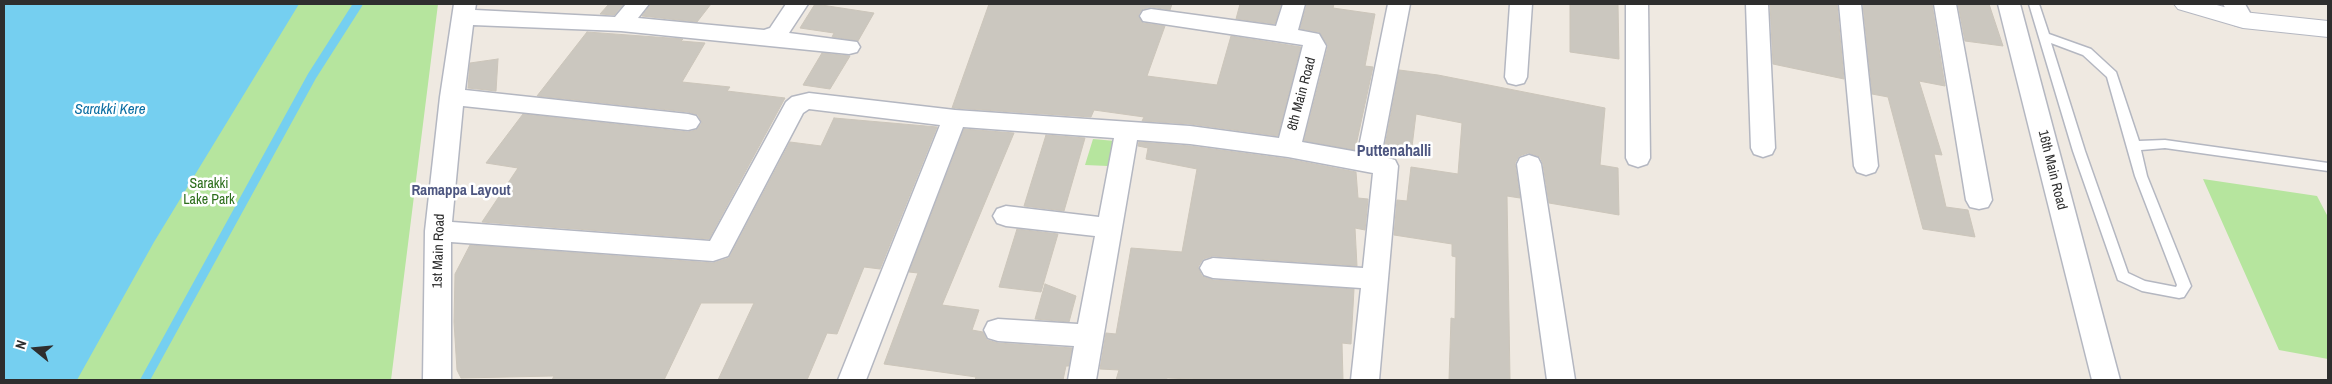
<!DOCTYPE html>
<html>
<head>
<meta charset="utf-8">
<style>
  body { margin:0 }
  #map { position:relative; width:2332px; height:384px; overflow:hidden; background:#efe9e1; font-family:"Archivo Narrow",sans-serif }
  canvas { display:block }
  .frame { position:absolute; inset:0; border:5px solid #2e2e2e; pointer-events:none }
  .north { position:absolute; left:10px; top:324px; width:50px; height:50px; -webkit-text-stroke:4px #fff; paint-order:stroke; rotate:287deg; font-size:14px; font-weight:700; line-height:20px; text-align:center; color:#2e2e2e }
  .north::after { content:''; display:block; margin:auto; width:18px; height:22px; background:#2e2e2e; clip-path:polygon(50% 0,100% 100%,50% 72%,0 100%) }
</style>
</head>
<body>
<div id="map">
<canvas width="2332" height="384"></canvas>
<div class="frame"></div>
<div class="north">N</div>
</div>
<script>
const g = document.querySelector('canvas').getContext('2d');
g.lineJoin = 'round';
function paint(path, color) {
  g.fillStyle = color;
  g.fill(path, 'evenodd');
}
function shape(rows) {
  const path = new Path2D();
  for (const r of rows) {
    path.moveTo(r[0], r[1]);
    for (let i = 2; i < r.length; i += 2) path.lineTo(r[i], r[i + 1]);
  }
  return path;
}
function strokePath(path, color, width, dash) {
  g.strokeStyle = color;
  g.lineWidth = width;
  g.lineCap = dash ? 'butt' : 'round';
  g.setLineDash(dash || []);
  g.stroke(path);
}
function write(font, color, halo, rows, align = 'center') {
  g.font = font + ' "Archivo Narrow",sans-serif';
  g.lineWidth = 5;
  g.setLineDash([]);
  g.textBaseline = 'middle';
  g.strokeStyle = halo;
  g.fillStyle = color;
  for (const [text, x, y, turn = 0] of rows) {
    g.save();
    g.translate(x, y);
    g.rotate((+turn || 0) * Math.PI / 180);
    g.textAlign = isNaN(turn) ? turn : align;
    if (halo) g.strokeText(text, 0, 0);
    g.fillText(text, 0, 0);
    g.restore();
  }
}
paint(shape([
  [4,4,438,4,391,380,4,380],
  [1093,139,1115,141,1108,166,1085,165],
  [2203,179,2317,196,2328,217,2328,359,2279,350]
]), '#b6e59e');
paint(shape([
  [4,4,299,4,154,242,77,380,4,380]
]), '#75cff0');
strokePath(shape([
  [145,380,312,76,358,4]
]), '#75cff0', 9);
const building = shape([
  [609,4,624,4,614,15,600,14,609,4],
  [651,4,711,4,697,22,642,16,651,4],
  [815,4,874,13,858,41,832,37,834,33,800,28,815,4],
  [989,4,1172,4,1170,10,1151,7,1143,9,1138,15,1143,23,1165,26,1147,76,1217,85,1231,36,1301,47,1278,136,1190,124,1142,121,1144,117,1094,110,1091,117,952,108,989,4],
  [1240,4,1281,4,1275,24,1236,19,1240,4],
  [1307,4,1334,4,1333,8,1375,14,1365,66,1373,67,1355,150,1304,141,1328,46,1319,32,1300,29,1307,4],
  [1570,4,1618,4,1619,59,1570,52,1570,4],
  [1770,4,1837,4,1844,79,1773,64,1770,4],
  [1863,4,1932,4,1945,86,1919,81,1942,155,1934,154,1946,207,1968,210,1975,237,1923,229,1888,97,1872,94,1863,4],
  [1958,4,1989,4,2003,46,1965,41,1958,4],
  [587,32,683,39,681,41,705,43,682,82,730,87,727,91,785,98,709,239,482,222,518,168,486,163,523,114,688,132,696,130,702,123,698,115,688,112,537,96,587,32],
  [822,53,850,56,830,89,803,85,822,53],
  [498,59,496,91,468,88,470,63,498,59],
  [1399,70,1438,75,1605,108,1600,165,1618,168,1619,215,1549,203,1543,164,1540,157,1528,153,1519,156,1515,163,1520,198,1507,196,1510,380,1449,380,1451,318,1455,319,1456,257,1452,256,1452,244,1394,235,1397,200,1407,201,1411,167,1458,174,1462,123,1416,114,1411,155,1384,151,1399,70],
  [834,118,937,127,880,269,864,267,837,334,827,333,807,380,718,380,754,303,701,303,664,380,552,380,554,376,461,378,457,370,454,322,455,274,470,245,713,263,729,258,790,142,821,146,834,118],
  [964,129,1014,133,942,305,979,310,972,330,983,332,987,340,998,343,1072,348,1069,366,1066,366,1063,380,975,380,976,377,884,364,918,273,909,272,964,129],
  [1046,135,1085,138,1064,211,1024,206,1046,135],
  [1139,142,1190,146,1288,159,1356,172,1358,198,1368,199,1365,230,1355,228,1357,266,1213,256,1203,259,1198,267,1202,276,1213,280,1354,289,1351,344,1342,343,1343,380,1220,380,1167,378,1166,380,1116,380,1119,370,1100,369,1106,333,1116,334,1131,248,1182,252,1197,169,1146,159,1148,148,1138,146,1139,142],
  [1017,229,1058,234,1041,292,999,287,1017,229],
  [1045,284,1076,296,1069,322,1035,319,1045,284]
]);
paint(building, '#cbc7bf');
strokePath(building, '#cbc5ba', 1);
const service = shape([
  [2029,4,2039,4,2049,34,2091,49,2116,72,2139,141,2165,140,2328,163,2328,171,2165,148,2141,150,2147,176,2191,286,2184,297,2179,298,2142,291,2118,280,2073,151,2029,4],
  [2051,43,2083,55,2107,77,2135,176,2177,285,2176,287,2145,281,2128,273,2085,151,2051,43]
]);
const minor = shape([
  [454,4,476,4,475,10,615,17,626,4,649,4,638,18,764,30,770,28,786,4,808,4,789,33,857,42,860,47,857,52,849,54,621,31,473,25,465,90,688,114,696,116,700,122,696,128,688,130,463,106,452,222,710,241,786,102,792,97,809,93,955,110,1190,126,1279,138,1303,45,1143,21,1140,16,1143,11,1151,9,1276,26,1283,4,1305,4,1298,30,1319,34,1326,46,1302,142,1358,152,1388,4,1410,4,1381,156,1395,160,1398,166,1379,380,1351,380,1361,288,1213,278,1204,275,1200,268,1204,261,1213,258,1363,268,1373,173,1288,157,1190,144,1137,140,1096,380,1068,380,1074,346,998,341,988,338,984,330,988,322,998,319,1078,324,1095,236,1006,226,997,223,993,216,997,209,1006,206,1099,217,1114,138,963,127,866,380,838,380,940,125,809,109,803,113,728,256,713,261,451,242,451,380,423,380,425,231,440,97,454,4],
  [1510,4,1532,4,1527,77,1524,83,1516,85,1508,83,1505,77,1510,4],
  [1626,4,1648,4,1650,158,1647,164,1638,167,1629,164,1626,158,1626,4],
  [1746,4,1768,4,1775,148,1772,154,1763,157,1754,154,1751,148,1746,4],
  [1839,4,1861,4,1878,166,1875,172,1866,175,1857,172,1854,166,1839,4],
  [1934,4,1956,4,1992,200,1988,207,1979,209,1970,207,1966,200,1934,4],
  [1998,4,2020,4,2120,380,2092,380,1998,4],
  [2223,4,2245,4,2254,20,2251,25,2243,27,2235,25,2223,4],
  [1529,155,1538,158,1541,164,1575,380,1547,380,1517,164,1520,158,1529,155]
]);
const secondary = shape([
  [2174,4,2213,4,2243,12,2328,21,2328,37,2243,28,2178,9,2174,4]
]);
strokePath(service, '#b4b7c1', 3);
strokePath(minor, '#b4b7c1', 3);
strokePath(secondary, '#b4b7c1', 2);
paint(service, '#fff');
paint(minor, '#fff');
paint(secondary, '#fff');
write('14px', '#2e2e2e', '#fff', [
  ["8th Main Road",1302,94,-75],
  ["16th Main Road",2052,170,76],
  ["1st Main Road",439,251,-88]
]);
write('14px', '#2c6e1b', '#fff', [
  ["Sarakki",209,184],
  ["Lake Park",209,200]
]);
write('italic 15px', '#0d6fa3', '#fff', [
  ["Sarakki Kere",110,110]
]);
write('bold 15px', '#4d5680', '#fff', [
  ["Ramappa Layout",461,191]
]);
write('bold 16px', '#4d5680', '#fff', [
  ["Puttenahalli",1394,152]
]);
</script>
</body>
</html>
